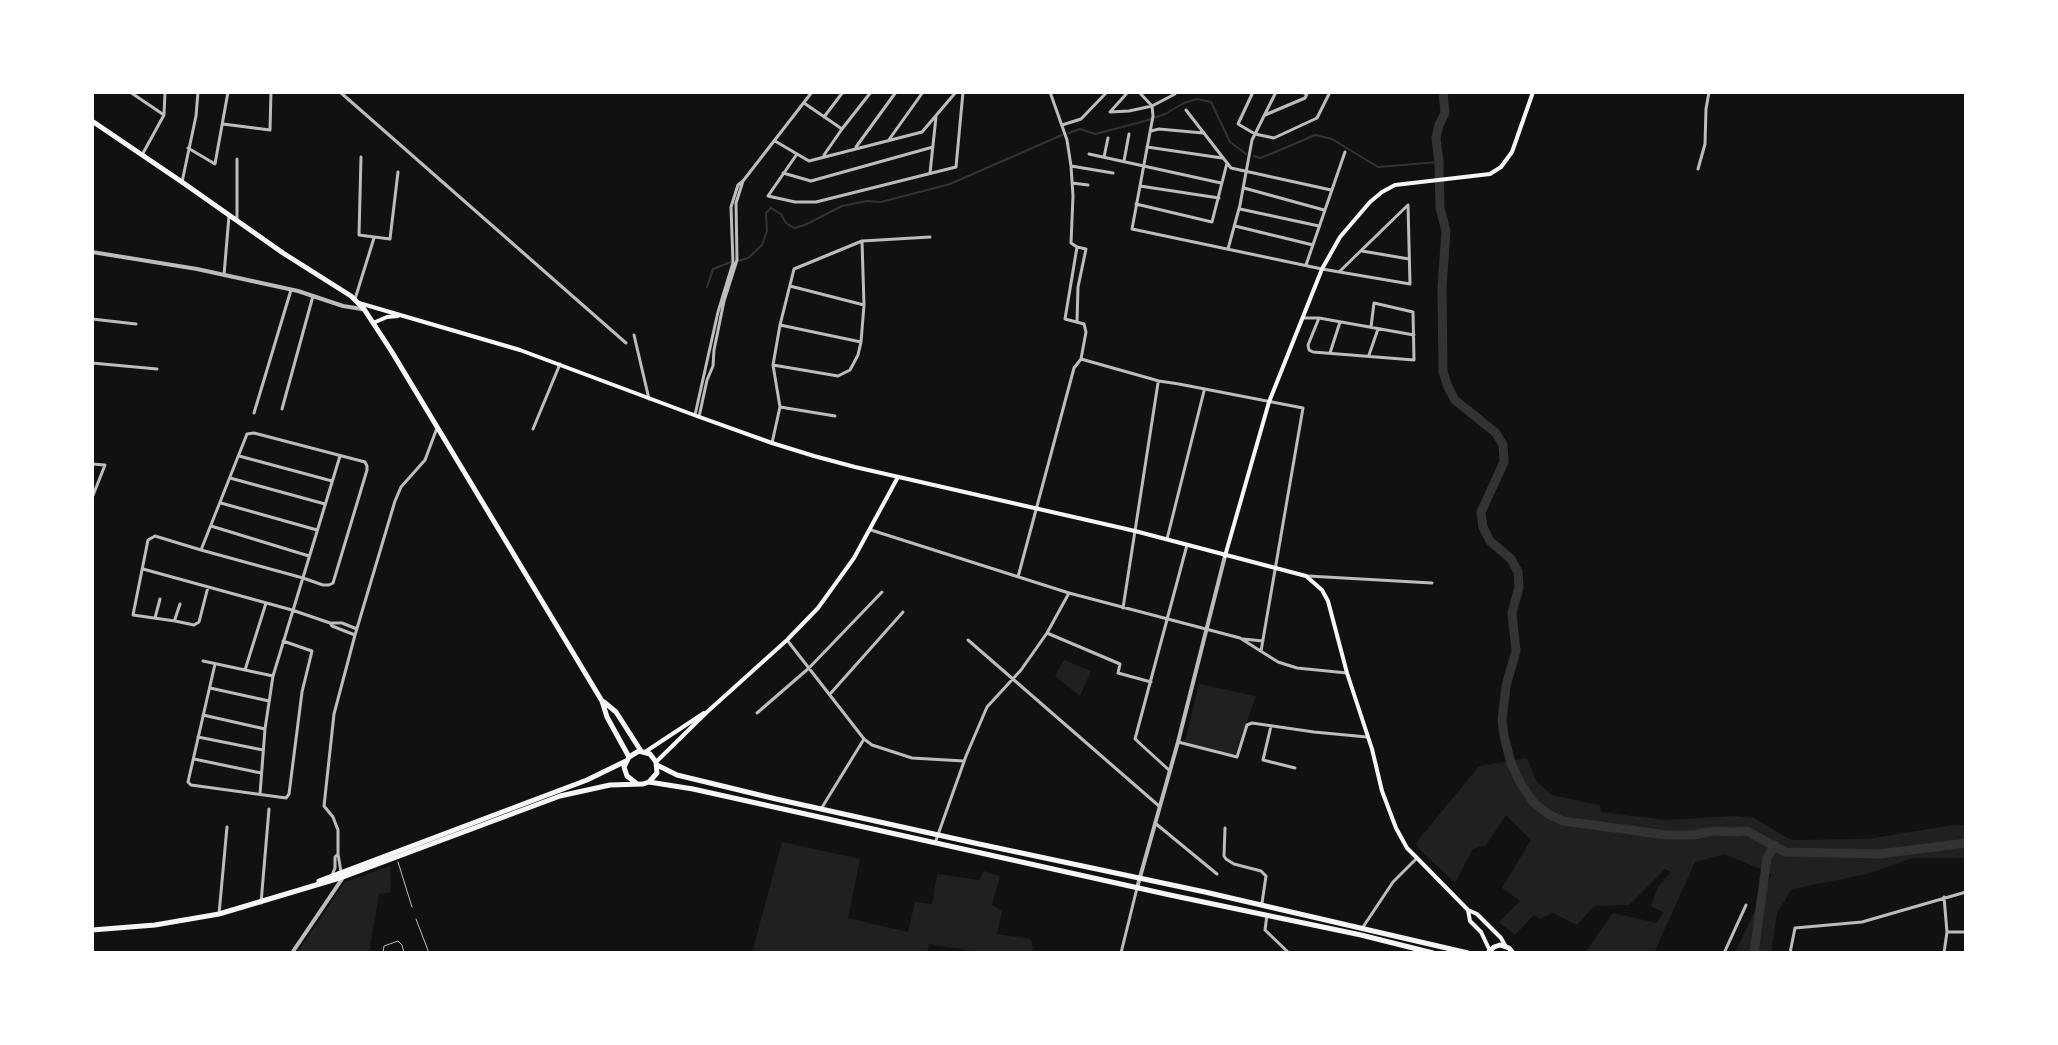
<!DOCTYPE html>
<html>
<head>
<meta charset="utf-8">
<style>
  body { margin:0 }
  #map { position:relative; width:2058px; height:1045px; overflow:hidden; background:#111; font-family:Roboto,sans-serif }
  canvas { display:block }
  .frame { position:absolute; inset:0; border:94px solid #fff; pointer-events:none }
</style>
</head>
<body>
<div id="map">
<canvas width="2058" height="1045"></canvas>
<div class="frame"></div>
</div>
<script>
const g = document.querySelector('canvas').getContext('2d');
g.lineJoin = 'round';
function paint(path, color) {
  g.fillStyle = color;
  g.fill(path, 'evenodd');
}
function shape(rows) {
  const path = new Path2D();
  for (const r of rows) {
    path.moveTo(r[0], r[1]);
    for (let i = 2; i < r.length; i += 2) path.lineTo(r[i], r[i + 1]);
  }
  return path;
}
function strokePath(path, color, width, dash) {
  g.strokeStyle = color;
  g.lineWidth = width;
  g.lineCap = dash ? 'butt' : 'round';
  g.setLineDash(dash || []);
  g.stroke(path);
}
paint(shape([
  [1064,660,1091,671,1080,696,1055,676],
  [1199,684,1256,696,1235,755,1185,742],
  [1527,758,1537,782,1552,795,1600,805,1601,812,1667,820,1733,816,1754,818,1791,840,1867,839,1953,825,1966,825,1966,858,1913,858,1867,874,1792,889,1777,913,1771,953,1735,953,1772,874,1725,854,1695,862,1654,953,1590,953,1586,951,1613,913,1657,923,1663,912,1651,906,1658,887,1671,872,1665,869,1629,905,1594,906,1577,925,1553,913,1540,919,1534,915,1515,935,1499,922,1520,901,1502,888,1531,840,1506,815,1486,845,1473,849,1455,883,1420,850,1416,843,1479,766],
  [782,842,860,859,848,918,908,932,915,902,932,904,937,874,979,880,984,871,1000,876,992,905,1002,911,997,934,1031,939,1034,953,985,953,929,944,927,953,752,953],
  [390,866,391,892,379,894,369,953,297,953,345,882]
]), '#202020');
strokePath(shape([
  [1069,133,1080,129,1095,134,1145,121,1165,114,1184,103,1197,99,1211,102,1230,142,1246,154],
  [1254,156,1260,158,1273,153,1315,135,1332,139,1378,167,1439,162],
  [738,261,748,258,762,245,767,231,766,213,771,208,781,214,786,223,794,228,805,225,842,206,867,201,881,202,950,184,1062,135],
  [707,287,713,269,731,262]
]), '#333', 2);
strokePath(shape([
  [1443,92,1445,113,1439,125,1436,138,1439,162,1440,208,1446,231,1442,287,1443,372,1448,387,1455,400,1496,433,1503,445,1504,462,1481,512,1483,527,1490,541,1511,559,1518,572,1519,587,1512,613,1516,651,1506,686,1502,720,1504,736,1511,763,1521,784,1534,803,1548,814,1563,821,1667,835,1693,835,1715,831,1733,832,1747,831,1785,852,1880,854,1966,843],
  [1754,953,1767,858,1775,845]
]), '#333', 9);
strokePath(shape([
  [398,862,412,907],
  [416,919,429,953],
  [383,953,384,946,398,941,402,945,404,953]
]), '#bcbcbc', 1);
strokePath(shape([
  [130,92,164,115],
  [340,92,626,343],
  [1050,92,1067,140,1071,166,1073,196,1071,243,1077,247,1065,319,1084,324,1086,332,1081,359],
  [1128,92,1110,112,1129,111,1152,106,1175,94,1173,92],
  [1139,92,1152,106,1153,116,1132,229,1322,269,1410,284,1408,205,1339,272],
  [1253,92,1238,124,1255,134,1274,138,1317,118,1330,92],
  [804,103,842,129,871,92],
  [1186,110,1231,168,1331,190],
  [1265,115,1305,98,1307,94,1301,92],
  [824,117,843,92],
  [223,124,270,130,271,92],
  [1062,125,1081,119,1107,92],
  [1151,131,1159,129,1203,133],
  [775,141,809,161,922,132,956,92],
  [888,141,923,92],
  [856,147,896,92],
  [1147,147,1222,158],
  [188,148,215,164,228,92],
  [797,154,768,196,795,202,816,202,956,167,963,92],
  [1089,154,1221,183],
  [142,155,164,115,165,92],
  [824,155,842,129],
  [361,157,359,235,390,239,398,172],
  [1104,157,1108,138],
  [237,159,237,218],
  [1124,161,1129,134],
  [1071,166,1113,173],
  [1698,169,1705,144,1706,109,1709,92],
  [783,173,811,181,933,147],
  [930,173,936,117],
  [743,181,812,92],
  [182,182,196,116,198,92],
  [1072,183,1088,185],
  [1140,186,1219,198],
  [1244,188,1324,210],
  [1136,204,1212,222,1227,163],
  [1240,209,1319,226],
  [1235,226,1313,245],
  [1077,247,1086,249,1078,287,1077,322],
  [1228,249,1240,205,1252,140,1276,92],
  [1362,251,1409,259],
  [1306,265,1345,152],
  [224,275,229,216],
  [790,286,864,305],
  [355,299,374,238],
  [1304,318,1319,318,1414,335],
  [1319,318,1308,345,1309,350,1313,352,1414,360,1413,312,1374,303,1371,327],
  [92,319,136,324],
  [780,325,861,342],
  [634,335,649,399],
  [1330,353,1340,322],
  [1369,355,1378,329],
  [92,363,157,369],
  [773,365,838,376,850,370,858,355,861,342,864,305,862,241],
  [780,407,835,416],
  [282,409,313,296],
  [254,413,291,290],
  [695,415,718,312,733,263,731,207,738,185,743,181,736,203,737,260,724,301,714,350,713,366,707,380,699,417],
  [533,429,560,364],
  [772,443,780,407,773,365,780,325,794,269,862,241,930,237],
  [239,456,332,481],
  [92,464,105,465,92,498],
  [230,478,325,504],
  [221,503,317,530],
  [211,526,309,556],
  [871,530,1069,593,1240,638,1278,662,1297,668,1347,673],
  [1167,539,1204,391],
  [201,550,247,434,254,433,365,462,367,466,367,470,333,583,329,585,323,585,303,578,201,550,155,536,148,540,133,615,175,621,194,625,199,622,208,587],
  [143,569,292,610,330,623,332,626,355,635],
  [1308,576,1432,583],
  [1018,577,1074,368,1081,359,1159,381,1179,384,1303,408,1261,651],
  [1123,608,1158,383],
  [155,618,160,599],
  [175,619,180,604],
  [330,623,342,623,357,629],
  [1047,633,1120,664,1118,673,1151,682],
  [1243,639,1263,641],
  [787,640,864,739,821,809],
  [968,640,1159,806],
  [203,661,273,676],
  [215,664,188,782,191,785,286,798,289,794,302,692,312,651,283,641],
  [245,670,266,603],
  [210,688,269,701],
  [830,694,903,612],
  [757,713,809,668,882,592],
  [203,715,265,729],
  [1271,726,1263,760,1295,768],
  [198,737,263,750],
  [864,739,872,745,912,758,964,761],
  [1178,742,1237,757,1247,725,1252,723,1314,732,1367,737],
  [194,759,261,773],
  [1170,771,1135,739,1187,545],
  [260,794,265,729,273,676,340,456],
  [1155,823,1217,874],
  [1225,828,1224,856,1226,859,1234,864,1261,871,1266,876,1262,903],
  [935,843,966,756,987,707,1021,670,1047,633,1069,593],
  [341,872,338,854,338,830,333,817,324,806,334,714,355,635,395,501,401,487,425,460,437,428],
  [332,875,335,868,335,857,338,854],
  [1944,897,1947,932,1944,953],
  [261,903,269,809],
  [219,914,227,827],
  [1267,915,1265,930,1289,953],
  [1363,927,1393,882,1417,858],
  [1947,932,1966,932],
  [1121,953,1137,888],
  [1724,953,1746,905],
  [1790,953,1795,928,1862,922,1966,892]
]), '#bcbcbc', 3);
strokePath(shape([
  [92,252,197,269,298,291,343,306,362,309],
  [1137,888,1178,742,1225,556],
  [292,953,342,879]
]), '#bcbcbc', 4);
strokePath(shape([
  [359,303,520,350,694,415,772,443,814,456,855,467,1135,531,1306,576,1322,590,1328,601,1347,673,1372,749,1382,791,1396,828,1407,848,1417,858,1468,910,1477,914,1501,938,1506,947],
  [373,323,387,317,398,316],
  [1225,556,1269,402,1322,269,1340,237,1370,202,1382,192,1395,185,1490,174,1501,167,1512,152,1533,92],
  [645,752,704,713],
  [656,762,707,712,787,640,818,608,854,558,898,477],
  [1468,910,1470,921,1481,932,1490,951]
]), '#f5f5f5', 4);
strokePath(shape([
  [92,121,182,182,283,253,351,296,364,309,392,352,602,701,607,717,629,757],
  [604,702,616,712,641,751],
  [657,765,677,775,776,799,979,844,1205,892,1468,953],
  [636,783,627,776,624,767,629,757,639,751,650,754,656,762,657,773,649,782],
  [319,881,587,780,626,761],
  [92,930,155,925,219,914,343,877,560,796,610,785,643,784,649,782,693,789,1170,895,1361,935,1433,953],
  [1488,953,1494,947,1500,945,1509,948,1513,953]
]), '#f5f5f5', 5);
</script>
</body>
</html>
